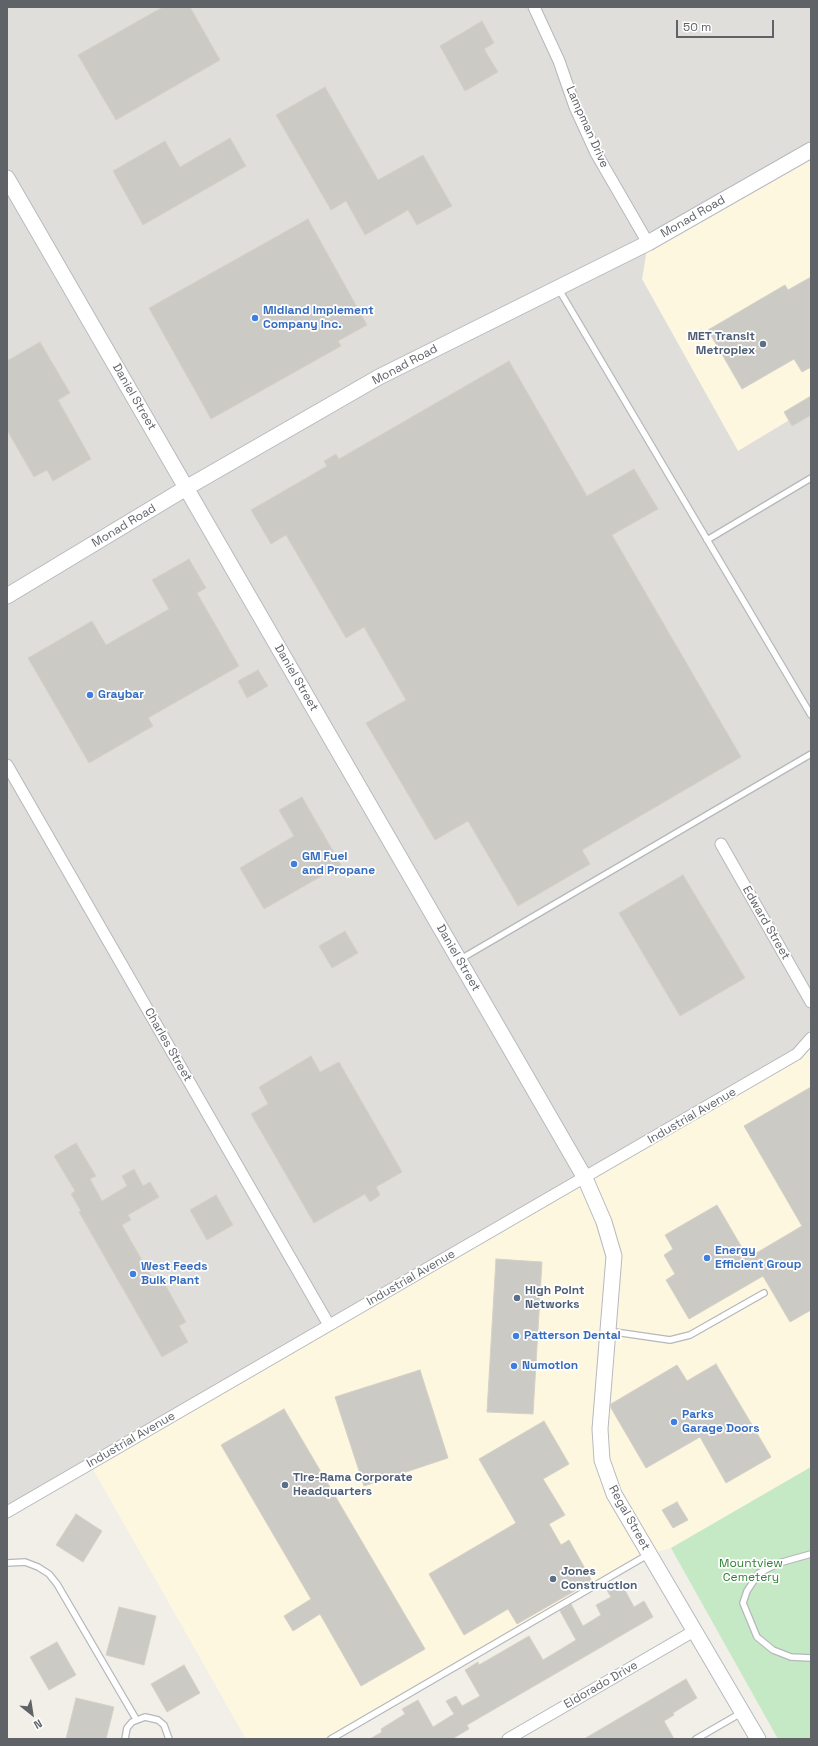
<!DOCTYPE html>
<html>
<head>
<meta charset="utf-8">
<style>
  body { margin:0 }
  #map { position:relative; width:818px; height:1746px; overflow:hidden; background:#f1efe8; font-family:"Space Grotesk",sans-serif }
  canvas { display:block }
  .frame { position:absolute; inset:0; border:8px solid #5f6368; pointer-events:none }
  .north { position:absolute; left:12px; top:1694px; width:40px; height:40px; -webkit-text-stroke:3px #fff; paint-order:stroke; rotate:150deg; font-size:11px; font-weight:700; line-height:16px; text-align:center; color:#5f6368 }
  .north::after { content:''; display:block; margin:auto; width:14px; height:18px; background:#5f6368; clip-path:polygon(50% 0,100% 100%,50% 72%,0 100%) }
  .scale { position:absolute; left:676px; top:20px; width:98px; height:18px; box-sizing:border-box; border:2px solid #5f6368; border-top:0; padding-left:5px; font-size:12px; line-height:14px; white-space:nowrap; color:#5f6368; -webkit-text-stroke:3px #fff; paint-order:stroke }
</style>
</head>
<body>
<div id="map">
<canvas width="818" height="1746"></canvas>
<div class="frame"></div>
<div class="north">N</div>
<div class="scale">50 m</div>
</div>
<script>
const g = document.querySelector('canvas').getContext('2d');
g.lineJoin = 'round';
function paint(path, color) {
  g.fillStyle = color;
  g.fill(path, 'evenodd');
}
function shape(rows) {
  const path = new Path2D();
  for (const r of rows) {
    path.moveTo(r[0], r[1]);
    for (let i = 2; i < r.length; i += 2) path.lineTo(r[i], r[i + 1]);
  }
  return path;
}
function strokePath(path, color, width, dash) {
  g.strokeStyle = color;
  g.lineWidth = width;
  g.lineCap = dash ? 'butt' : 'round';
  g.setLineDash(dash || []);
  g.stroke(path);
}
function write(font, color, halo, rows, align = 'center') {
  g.font = font + ' "Space Grotesk",sans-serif';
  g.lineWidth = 3.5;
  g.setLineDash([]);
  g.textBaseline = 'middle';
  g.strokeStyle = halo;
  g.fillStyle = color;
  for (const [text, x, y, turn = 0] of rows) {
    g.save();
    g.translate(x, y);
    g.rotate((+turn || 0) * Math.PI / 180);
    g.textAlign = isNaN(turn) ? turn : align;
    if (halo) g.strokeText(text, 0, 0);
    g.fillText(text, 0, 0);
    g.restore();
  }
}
paint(shape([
  [811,150,811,407,738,451,642,279,648,243],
  [811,1038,811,1467,671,1548,649,1554,331,1739,246,1739,90,1464]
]), '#fef7e0');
paint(shape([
  [7,7,811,7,811,150,648,243,642,279,738,451,811,407,811,1038,797,1054,7,1512]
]), '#e0deda');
paint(shape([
  [811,1467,811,1739,778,1739,671,1548]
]), '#c5e8c5');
const building = shape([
  [163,7,190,7,220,60,116,120,78,55,163,7],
  [482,21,494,43,484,49,498,72,465,91,440,46,482,21],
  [325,87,378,180,423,155,452,206,417,225,408,210,365,235,346,201,331,210,276,115,325,87],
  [230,138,246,166,143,225,113,171,165,141,180,167,230,138],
  [308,219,367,325,338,341,341,346,211,419,149,308,308,219],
  [811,277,811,367,802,372,794,359,742,389,708,330,785,285,788,290,811,277],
  [40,342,70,393,58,400,91,459,53,481,47,470,34,477,7,430,7,361,40,342],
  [509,361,587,496,634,469,658,509,612,535,741,757,582,850,590,864,518,906,468,821,435,840,366,723,406,700,364,627,346,638,286,535,271,544,251,510,327,466,324,461,336,454,339,459,509,361],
  [811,396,811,415,792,426,784,412,811,396],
  [189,559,206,588,197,593,239,666,148,718,153,726,89,763,28,658,92,621,106,645,169,609,152,580,189,559],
  [258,670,268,686,247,698,238,681,258,670],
  [302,797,341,865,264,909,240,868,294,836,279,810,302,797],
  [683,875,745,978,680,1016,619,913,683,875],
  [345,931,358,953,332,968,319,946,345,931],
  [311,1056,320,1072,339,1062,402,1172,376,1187,380,1195,370,1202,365,1194,314,1223,251,1114,268,1104,259,1087,311,1056],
  [811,1087,811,1310,790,1322,763,1276,689,1319,666,1280,675,1274,664,1255,673,1249,665,1235,717,1205,748,1258,802,1226,744,1126,811,1087],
  [76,1143,96,1176,90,1179,102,1201,127,1186,122,1176,134,1169,143,1186,150,1182,159,1197,128,1215,131,1220,122,1225,156,1285,163,1281,186,1322,179,1326,188,1342,162,1357,79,1212,81,1211,71,1194,75,1191,54,1156,76,1143],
  [216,1195,233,1225,207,1240,190,1210,216,1195],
  [496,1259,542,1262,533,1414,487,1412,496,1259],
  [716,1364,771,1457,726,1483,700,1437,646,1468,611,1408,611,1404,677,1365,687,1381,716,1364],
  [420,1370,448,1458,364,1486,335,1397,420,1370],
  [284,1409,425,1649,361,1686,320,1614,293,1631,284,1616,311,1599,221,1445,284,1409],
  [544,1421,569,1464,543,1479,565,1515,549,1524,561,1545,569,1540,592,1581,517,1624,508,1609,464,1635,429,1574,516,1523,479,1459,544,1421],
  [677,1502,688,1520,673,1528,662,1510,677,1502],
  [76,1514,102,1531,83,1562,56,1545,76,1514],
  [620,1581,634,1607,644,1601,653,1617,467,1725,469,1729,452,1739,370,1739,382,1732,381,1729,405,1714,402,1709,418,1700,433,1727,454,1714,446,1701,456,1696,462,1706,480,1696,465,1670,478,1662,479,1665,529,1636,543,1660,576,1640,560,1611,571,1604,583,1626,601,1615,596,1605,611,1597,606,1589,620,1581],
  [119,1607,156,1616,144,1665,106,1655,119,1607],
  [57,1642,76,1675,49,1690,30,1657,57,1642],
  [184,1665,200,1693,167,1712,151,1684,184,1665],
  [686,1679,697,1698,673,1713,674,1715,664,1721,674,1739,584,1739,686,1679],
  [76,1698,114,1707,106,1739,66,1739,76,1698]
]);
paint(building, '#cccac5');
strokePath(building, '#d6d1c6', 1);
const lane = shape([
  [558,288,811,715],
  [707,540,811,478],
  [459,960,811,754],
  [608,1331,670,1340,690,1335,764,1293],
  [811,1554,779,1563,759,1573,747,1591,743,1603,757,1637,773,1650,791,1657,811,1658],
  [7,1563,25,1562,38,1567,49,1574,57,1584,136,1719],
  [125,1739,127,1728,132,1722,145,1717,158,1720,164,1725,169,1739],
  [331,1739,649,1554],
  [696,1739,741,1713]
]);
const street = shape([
  [534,7,559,61,575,107,596,153,648,243],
  [7,765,329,1325],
  [721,844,811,1002],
  [7,1512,797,1054,811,1038],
  [508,1739,694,1631]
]);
const secondary = shape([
  [7,178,585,1178,604,1222,614,1256,600,1429,602,1460,614,1494,758,1739],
  [7,596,186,488,379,377,648,243,811,150]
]);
strokePath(lane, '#b5b8bc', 8);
strokePath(street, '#b5b8bc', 13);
strokePath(secondary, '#b6babf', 17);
strokePath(lane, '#fff', 5.5);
strokePath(street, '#fff', 11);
strokePath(secondary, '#fff', 15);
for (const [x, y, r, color] of [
  [255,318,4,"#3f7fe0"],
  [763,344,4,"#5c6f8a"],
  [90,695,4,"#3f7fe0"],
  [294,864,4,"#3f7fe0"],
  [707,1258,4,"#3f7fe0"],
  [133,1274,4,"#3f7fe0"],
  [517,1298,4,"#5c6f8a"],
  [516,1336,4,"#3f7fe0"],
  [514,1366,4,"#3f7fe0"],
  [674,1422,4,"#3f7fe0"],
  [285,1485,4,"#5c6f8a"],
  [553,1579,4,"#5c6f8a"]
]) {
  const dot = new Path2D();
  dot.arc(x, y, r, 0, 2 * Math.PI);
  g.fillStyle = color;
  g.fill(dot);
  strokePath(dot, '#fff', 1.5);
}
write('12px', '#5f6368', '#fff', [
  ["Lampman Drive",587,127,66],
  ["Monad Road",693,217,-30],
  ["Monad Road",405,365,-28],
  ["Daniel Street",134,397,60],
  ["Monad Road",124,526,-31],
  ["Daniel Street",296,678,60],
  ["Edward Street",766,923,60],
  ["Daniel Street",458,958,60],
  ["Charles Street",168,1045,60],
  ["Industrial Avenue",692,1116,-30],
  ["Industrial Avenue",411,1278,-30],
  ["Industrial Avenue",131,1440,-30],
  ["Regal Street",629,1518,61],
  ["Eldorado Drive",601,1685,-30]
]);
write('bold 12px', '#366cbe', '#fff', [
  ["Midland Implement",263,311],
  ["Company Inc.",263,325],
  ["Graybar",98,695],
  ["GM Fuel",302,857],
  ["and Propane",302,871],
  ["Energy",715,1251],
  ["Efficient Group",715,1265],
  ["West Feeds",141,1267],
  ["Bulk Plant",141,1281],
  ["Patterson Dental",524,1336],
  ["Numotion",522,1366],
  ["Parks",682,1415],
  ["Garage Doors",682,1429]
], 'left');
write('bold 12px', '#4e5e75', '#fff', [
  ["MET Transit",755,337,"right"],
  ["Metroplex",755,351,"right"],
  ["High Point",525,1291],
  ["Networks",525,1305],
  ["Tire-Rama Corporate",293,1478],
  ["Headquarters",293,1492],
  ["Jones",561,1572],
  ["Construction",561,1586]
], 'left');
write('12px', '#348238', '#fff', [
  ["Mountview",751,1564],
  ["Cemetery",751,1578]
]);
</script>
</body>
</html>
